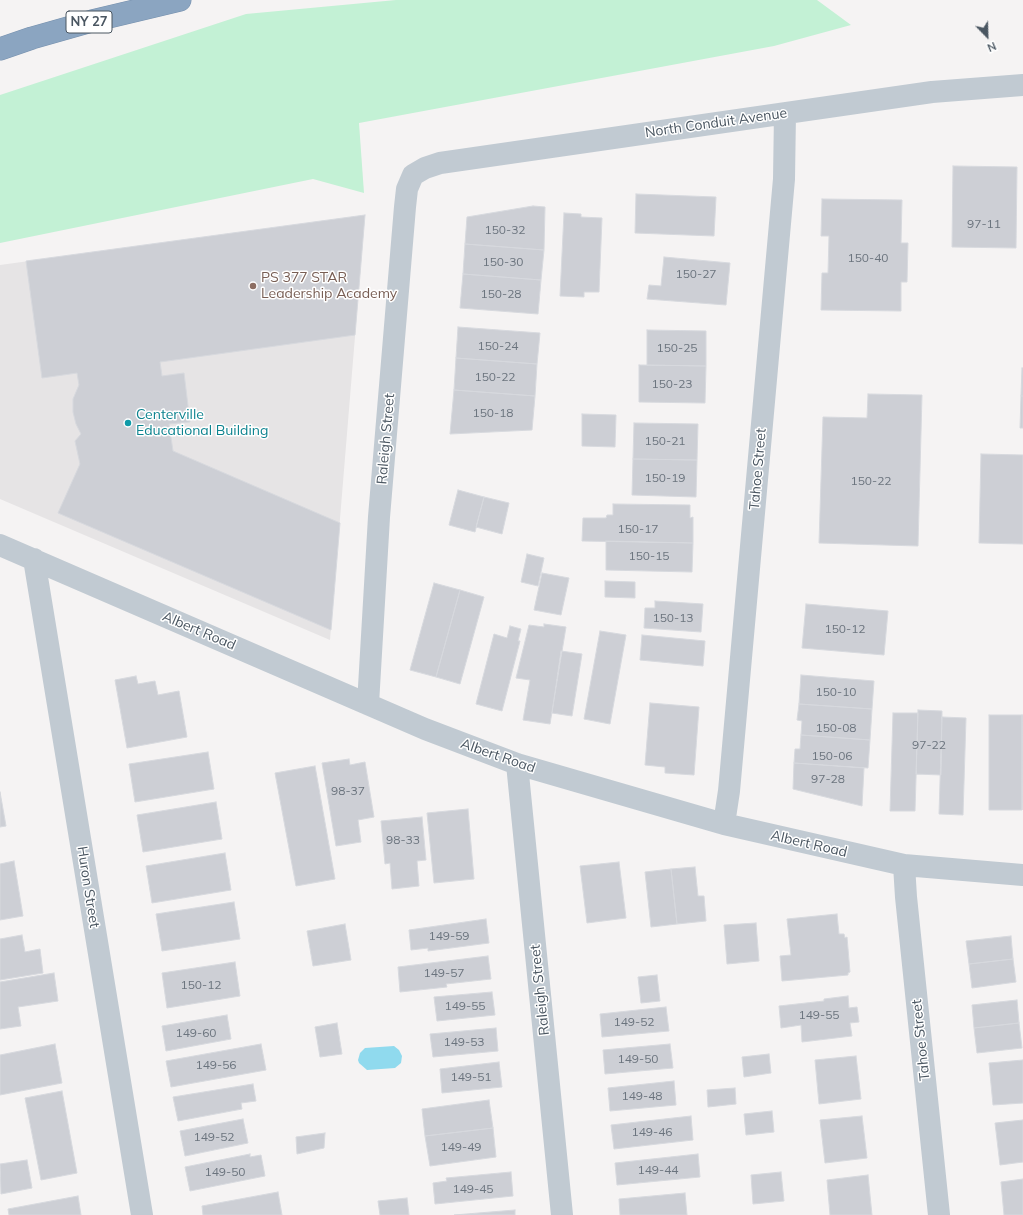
<!DOCTYPE html>
<html>
<head>
<meta charset="utf-8">
<style>
  body { margin:0 }
  #map { position:relative; width:1023px; height:1215px; overflow:hidden; background:#f5f3f3; font-family:Mulish,sans-serif }
  canvas { display:block }
  .north { position:absolute; left:967px; top:16px; width:40px; height:40px; -webkit-text-stroke:3px #fff; paint-order:stroke; rotate:157deg; font-size:11px; font-weight:700; line-height:16px; text-align:center; color:#4a5661 }
  .north::after { content:''; display:block; margin:auto; width:14px; height:18px; background:#4a5661; clip-path:polygon(50% 0,100% 100%,50% 72%,0 100%) }
</style>
</head>
<body>
<div id="map">
<canvas width="1023" height="1215"></canvas>
<div class="north">N</div>
</div>
<script>
const g = document.querySelector('canvas').getContext('2d');
g.lineJoin = 'round';
function paint(path, color) {
  g.fillStyle = color;
  g.fill(path, 'evenodd');
}
function shape(rows) {
  const path = new Path2D();
  for (const r of rows) {
    path.moveTo(r[0], r[1]);
    for (let i = 2; i < r.length; i += 2) path.lineTo(r[i], r[i + 1]);
  }
  return path;
}
function strokePath(path, color, width, dash) {
  g.strokeStyle = color;
  g.lineWidth = width;
  g.lineCap = dash ? 'butt' : 'round';
  g.setLineDash(dash || []);
  g.stroke(path);
}
function write(font, color, halo, rows, align = 'center') {
  g.font = font + ' Mulish,sans-serif';
  g.lineWidth = 3;
  g.setLineDash([]);
  g.textBaseline = 'middle';
  g.strokeStyle = halo;
  g.fillStyle = color;
  for (const [text, x, y, turn = 0] of rows) {
    g.save();
    g.translate(x, y);
    g.rotate((+turn || 0) * Math.PI / 180);
    g.textAlign = isNaN(turn) ? turn : align;
    if (halo) g.strokeText(text, 0, 0);
    g.fillText(text, 0, 0);
    g.restore();
  }
}
paint(shape([
  [365,215,330,640,0,499,0,265]
]), '#e6e4e5');
paint(shape([
  [396,0,817,0,851,25,774,46,359,123,364,193,313,179,0,243,0,95,246,14]
]), '#c3f1d5');
paint(shape([
  [394,1046,399,1050,402,1056,401,1063,395,1068,367,1070,359,1063,358,1060,360,1053,365,1048]
]), '#90daee');
const building = shape([
  [953,166,1017,167,1016,248,952,247,953,166],
  [636,194,716,197,714,236,635,233,636,194],
  [822,199,902,200,901,243,908,243,907,282,901,282,901,311,821,310,822,273,828,273,829,236,821,236,822,199],
  [533,206,545,207,544,250,465,244,467,217,533,206],
  [564,213,581,214,581,217,602,218,599,292,584,292,584,297,560,296,564,213],
  [365,215,355,335,160,362,162,376,184,373,190,422,169,424,173,451,340,523,331,630,58,513,80,464,75,441,81,434,76,424,73,412,73,399,79,385,77,373,42,378,26,261,365,215],
  [465,244,544,250,541,280,463,274,465,244],
  [664,257,730,263,726,305,647,299,649,285,661,286,664,257],
  [463,274,541,280,538,314,460,308,463,274],
  [458,327,540,333,537,364,456,358,458,327],
  [647,330,706,331,706,366,647,365,647,330],
  [456,358,537,364,535,396,454,390,456,358],
  [639,365,706,366,705,403,639,402,639,365],
  [1022,368,1023,368,1023,396,1021,396,1022,368],
  [454,390,535,396,532,430,450,434,454,390],
  [868,394,922,395,918,546,819,543,823,417,867,418,868,394],
  [1021,396,1023,396,1023,428,1020,428,1021,396],
  [582,414,616,415,615,447,582,446,582,414],
  [634,423,698,424,697,460,633,459,634,423],
  [981,454,1023,455,1023,544,979,543,981,454],
  [633,459,697,460,696,497,632,495,633,459],
  [458,490,484,497,475,532,449,525,458,490],
  [484,497,509,503,502,534,476,527,484,497],
  [613,504,690,505,690,518,693,517,693,543,582,541,583,518,606,518,607,515,613,515,613,504],
  [606,541,693,543,692,572,606,570,606,541],
  [527,554,544,558,538,586,521,582,527,554],
  [542,573,569,578,561,615,534,610,542,573],
  [605,581,635,582,635,598,605,597,605,581],
  [434,583,460,590,436,677,410,670,434,583],
  [460,590,484,597,460,684,436,677,460,590],
  [655,601,703,604,701,632,644,628,645,608,655,608,655,601],
  [806,604,888,611,884,655,802,648,806,604],
  [544,624,566,627,550,724,523,720,530,680,516,678,529,625,544,627,544,624],
  [510,626,521,629,518,641,520,641,502,711,476,704,494,634,507,638,510,626],
  [600,631,626,635,610,724,584,719,600,631],
  [642,635,705,641,703,666,640,660,642,635],
  [561,651,582,654,572,716,552,713,561,651],
  [801,675,874,681,872,709,799,704,801,675],
  [136,676,138,684,155,681,158,695,179,691,187,737,127,748,115,680,136,676],
  [650,703,699,707,694,775,665,773,665,767,645,765,650,703],
  [799,704,872,709,870,740,801,735,802,721,797,720,799,704],
  [918,710,942,711,941,775,916,774,918,710],
  [893,713,918,713,915,811,890,811,893,713],
  [989,715,1022,715,1022,810,989,810,989,715],
  [1022,715,1023,715,1022,810,1022,715],
  [942,717,966,718,963,815,939,814,942,717],
  [801,735,870,740,868,768,794,763,795,749,800,749,801,735],
  [208,752,214,789,135,802,129,764,208,752],
  [349,759,350,765,365,762,374,817,358,820,361,842,336,846,322,763,349,759],
  [794,763,864,768,862,806,793,789,794,763],
  [315,766,335,879,296,886,275,773,315,766],
  [0,792,6,826,0,827,0,792],
  [216,802,222,839,143,852,137,815,216,802],
  [468,809,474,879,434,883,427,813,468,809],
  [422,817,426,860,417,861,419,886,392,889,390,863,385,864,381,821,422,817],
  [225,853,231,890,152,903,146,866,225,853],
  [14,861,23,916,0,920,0,864,14,861],
  [619,862,626,918,587,923,580,866,619,862],
  [695,867,698,896,704,896,706,921,677,924,671,869,695,867],
  [671,869,677,924,651,927,645,872,671,869],
  [234,902,240,939,162,951,156,914,234,902],
  [837,914,839,934,844,934,845,938,847,937,850,972,848,973,848,975,782,981,780,956,791,955,787,919,837,914],
  [486,919,489,943,428,951,428,948,411,950,409,930,486,919],
  [756,923,759,961,727,964,724,925,756,923],
  [345,924,351,960,313,966,307,931,345,924],
  [22,935,25,952,40,949,43,973,0,980,0,939,22,935],
  [1011,936,1013,959,969,964,966,941,1011,936],
  [488,956,491,979,446,984,447,987,400,992,398,967,488,956],
  [1013,959,1016,982,972,988,969,964,1013,959],
  [235,962,240,996,167,1008,162,973,235,962],
  [54,973,58,1001,18,1007,21,1026,0,1029,0,982,54,973],
  [657,975,660,1001,641,1003,638,977,657,975],
  [492,992,495,1015,437,1021,434,997,492,992],
  [848,996,849,1008,857,1007,859,1022,850,1023,852,1036,802,1042,801,1025,781,1028,779,1006,824,1001,824,999,848,996],
  [1017,1000,1019,1023,974,1028,972,1005,1017,1000],
  [666,1007,669,1031,602,1037,600,1014,666,1007],
  [227,1015,231,1039,166,1051,162,1026,227,1015],
  [337,1023,342,1054,320,1057,315,1027,337,1023],
  [1019,1023,1022,1048,977,1053,974,1028,1019,1023],
  [496,1028,498,1051,433,1057,430,1034,496,1028],
  [55,1044,62,1083,0,1095,0,1055,55,1044],
  [261,1044,266,1070,171,1087,166,1061,261,1044],
  [670,1044,673,1068,605,1074,603,1050,670,1044],
  [769,1054,771,1073,744,1077,742,1057,769,1054],
  [856,1056,861,1099,819,1104,815,1060,856,1056],
  [1023,1060,1023,1103,993,1105,989,1063,1023,1060],
  [499,1062,502,1087,442,1093,440,1069,499,1062],
  [674,1081,676,1105,610,1111,608,1088,674,1081],
  [253,1084,256,1101,241,1103,242,1109,178,1121,173,1097,253,1084],
  [735,1088,736,1104,708,1107,707,1090,735,1088],
  [62,1091,77,1173,41,1180,25,1098,62,1091],
  [489,1100,493,1128,425,1136,422,1109,489,1100],
  [772,1111,774,1132,746,1135,744,1114,772,1111],
  [691,1116,693,1140,614,1149,611,1125,691,1116],
  [862,1116,867,1158,825,1163,820,1120,862,1116],
  [243,1119,248,1143,185,1156,180,1131,243,1119],
  [1023,1120,1023,1162,1000,1165,995,1123,1023,1120],
  [493,1128,496,1157,430,1166,425,1136,493,1128],
  [325,1133,324,1148,297,1154,296,1137,325,1133],
  [250,1154,250,1157,261,1155,265,1176,190,1191,185,1167,250,1154],
  [698,1154,700,1177,617,1185,615,1163,698,1154],
  [27,1160,32,1188,1,1194,0,1164,27,1160],
  [511,1172,513,1196,435,1204,433,1183,447,1181,446,1178,511,1172],
  [781,1172,784,1201,753,1204,751,1175,781,1172],
  [868,1175,872,1215,830,1215,827,1180,868,1175],
  [1023,1179,1023,1215,1004,1215,1001,1182,1023,1179],
  [278,1192,282,1215,203,1215,202,1206,278,1192],
  [685,1193,687,1215,620,1215,619,1199,685,1193],
  [78,1196,81,1215,9,1215,8,1209,78,1196],
  [407,1198,409,1215,380,1215,378,1201,407,1198],
  [515,1210,515,1215,454,1215,515,1210]
]);
paint(building, '#cdcfd5');
strokePath(building, '#d7d9de', 1);
const highway = shape([
  [0,49,32,38,92,21,180,0]
]);
strokePath(highway, '#7690ad', 23);
strokePath(shape([
  [0,545,425,729,517,764,724,824,904,865,1023,875],
  [34,559,142,1215],
  [368,704,379,517,405,207,407,189,413,175,425,168,440,163,932,92,1023,85],
  [517,764,562,1215],
  [724,824,729,791,784,179,785,113],
  [904,865,906,897,939,1215]
]), '#c1cad2', 22);
strokePath(highway, '#8ba5c1', 22);
for (const [x, y, r, color] of [
  [253,286,4,"#8d6e63"],
  [128,423,4,"#0f9aa8"]
]) {
  const dot = new Path2D();
  dot.arc(x, y, r, 0, 2 * Math.PI);
  g.fillStyle = color;
  g.fill(dot);
  strokePath(dot, '#fff', 1.5);
}
write('12px', '#6b747e', null, [
  ["97-11",984,224],
  ["150-32",505,230],
  ["150-40",868,258],
  ["150-30",503,262],
  ["150-27",696,274],
  ["150-28",501,294],
  ["150-24",498,346],
  ["150-25",677,348],
  ["150-22",495,377],
  ["150-23",672,384],
  ["150-18",493,413],
  ["150-21",665,441],
  ["150-19",665,478],
  ["150-22",871,481],
  ["150-17",638,529],
  ["150-15",649,556],
  ["150-13",673,618],
  ["150-12",845,629],
  ["150-10",836,692],
  ["150-08",836,728],
  ["97-22",929,745],
  ["150-06",832,756],
  ["97-28",828,779],
  ["98-37",348,791],
  ["98-33",403,840],
  ["149-59",449,936],
  ["149-57",444,973],
  ["150-12",201,985],
  ["149-55",465,1006],
  ["149-55",819,1015],
  ["149-52",634,1022],
  ["149-60",196,1033],
  ["149-53",464,1042],
  ["149-50",638,1059],
  ["149-56",216,1065],
  ["149-51",471,1077],
  ["149-48",642,1096],
  ["149-46",652,1132],
  ["149-52",214,1137],
  ["149-49",461,1147],
  ["149-44",658,1170],
  ["149-50",225,1172],
  ["149-45",473,1189]
]);
for (const [x, y, w] of [
  [89,22,46]
]) {
  const box = new Path2D();
  box.roundRect(x - w / 2, y - 11, w, 22, 3);
  g.fillStyle = '#fff';
  g.fill(box);
  strokePath(box, '#4a5661', 1);
}
write('bold 13px', '#4a5661', null, [
  ["NY 27",89,22]
]);
write('14px', '#4a5661', '#fff', [
  ["North Conduit Avenue",716,123,-8],
  ["Raleigh Street",386,439,-85],
  ["Tahoe Street",758,469,-85],
  ["Albert Road",199,631,23],
  ["Albert Road",498,756,19],
  ["Albert Road",809,844,13],
  ["Huron Street",88,887,81],
  ["Raleigh Street",540,990,-96],
  ["Tahoe Street",921,1040,-96]
]);
write('14px', '#785e54', '#fff', [
  ["PS 377 STAR",261,278],
  ["Leadership Academy",261,294]
], 'left');
write('14px', '#0d838f', '#fff', [
  ["Centerville",136,415],
  ["Educational Building",136,431]
], 'left');
</script>
</body>
</html>
